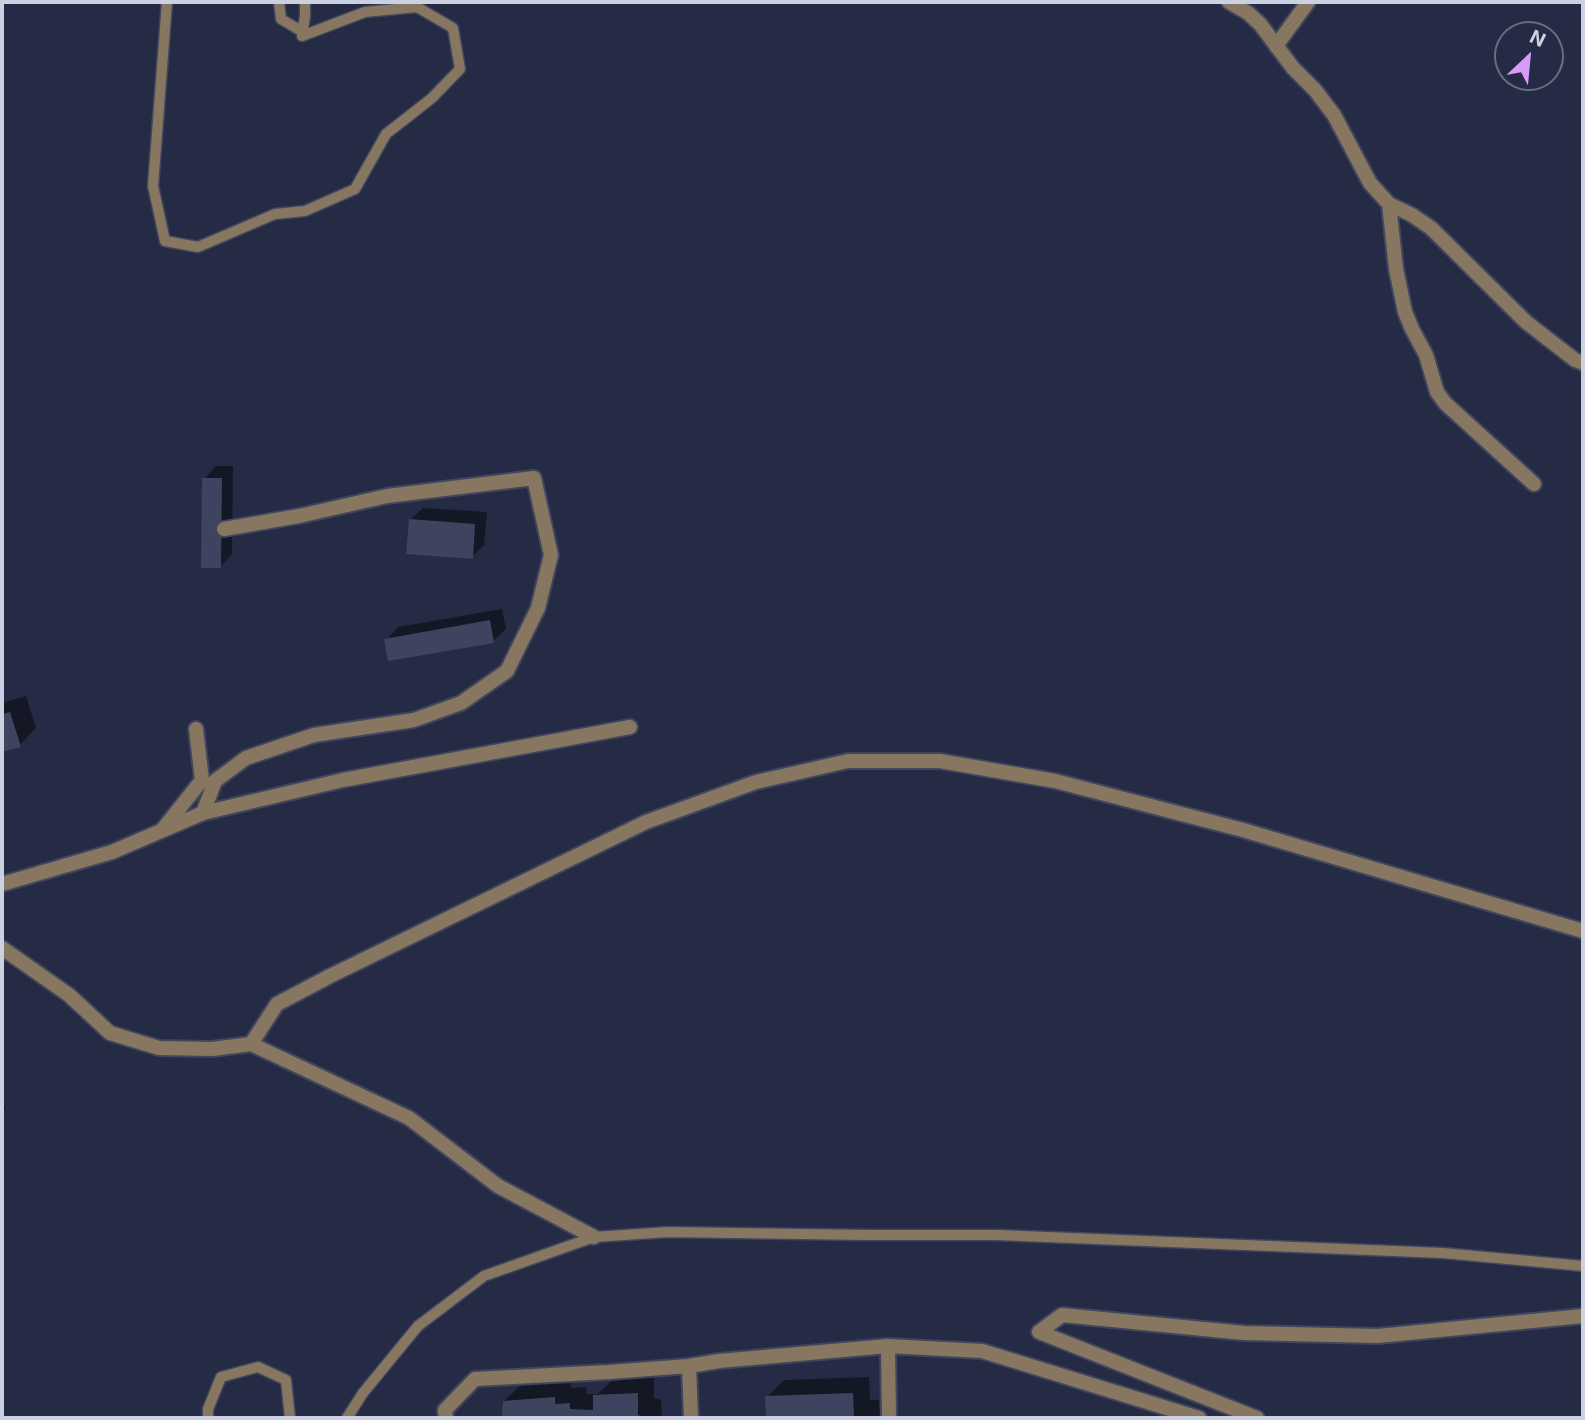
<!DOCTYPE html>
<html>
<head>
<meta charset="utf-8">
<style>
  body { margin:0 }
  #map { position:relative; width:1585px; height:1420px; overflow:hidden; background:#262b45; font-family:Inter,sans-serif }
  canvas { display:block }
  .frame { position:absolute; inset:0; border:4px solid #ccd1e2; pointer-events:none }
  .north { position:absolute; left:1494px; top:21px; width:70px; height:70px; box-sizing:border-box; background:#262b45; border:2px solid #686d84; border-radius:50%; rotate:26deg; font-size:19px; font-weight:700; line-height:28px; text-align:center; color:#ccd1e2 }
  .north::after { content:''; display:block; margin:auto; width:24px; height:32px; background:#d89bf8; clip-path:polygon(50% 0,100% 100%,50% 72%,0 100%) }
</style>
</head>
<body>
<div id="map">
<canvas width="1585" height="1420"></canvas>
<div class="frame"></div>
<div class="north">N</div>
</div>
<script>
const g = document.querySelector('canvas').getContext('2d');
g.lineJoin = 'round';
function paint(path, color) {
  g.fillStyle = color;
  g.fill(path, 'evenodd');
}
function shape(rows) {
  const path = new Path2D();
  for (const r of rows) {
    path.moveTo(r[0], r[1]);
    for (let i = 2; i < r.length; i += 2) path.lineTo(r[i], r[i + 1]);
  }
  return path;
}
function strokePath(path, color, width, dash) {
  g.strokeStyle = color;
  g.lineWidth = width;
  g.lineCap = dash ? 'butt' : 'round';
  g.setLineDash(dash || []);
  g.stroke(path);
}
paint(shape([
  [216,466,233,466,232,554,220,567,204,479],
  [423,508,487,512,484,545,472,557,410,520],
  [502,609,506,629,493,641,386,640,398,627],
  [26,696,36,728,20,745,2,751,2,703],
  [2,1095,5,1109,2,1113],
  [654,1377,654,1398,661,1400,662,1418,620,1418,620,1417,603,1418,513,1418,513,1414,504,1401,521,1385,571,1381,571,1388,586,1387,587,1394,598,1394,612,1380],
  [869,1377,870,1400,879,1400,880,1418,836,1418,836,1417,763,1418,768,1413,767,1397,784,1380]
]), '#0007');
paint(shape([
  [202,478,222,478,221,568,201,568],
  [409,519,475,524,473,559,406,554],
  [490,620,494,643,388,661,384,639],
  [10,712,21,747,2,752,2,714],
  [638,1393,638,1415,648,1418,502,1417,503,1401,555,1397,555,1404,570,1403,570,1409,593,1410,593,1395],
  [853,1393,854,1416,863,1416,863,1418,766,1418,765,1396]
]), '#3e4460');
const lane = shape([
  [167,2,153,186,165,241,198,247,275,214,305,211,355,189,386,134,432,98,460,69,453,28,417,7,365,12,302,36,305,16,305,2],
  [279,2,281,19,303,32],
  [208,1418,208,1409,221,1377,258,1367,286,1380,290,1418],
  [347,1418,363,1393,418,1326,484,1276,594,1237,668,1232,867,1235,997,1235,1443,1253,1583,1266]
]);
const street = shape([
  [1229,2,1248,13,1260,24,1293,68,1315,90,1334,115,1370,183,1389,204,1412,215,1431,228,1526,322,1575,360,1583,363],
  [1276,46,1308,2],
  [1389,204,1396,269,1405,312,1412,329,1426,355,1437,392,1445,403,1534,484],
  [203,813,215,781,246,758,314,735,414,720,461,703,507,671,538,608,551,555,534,478,387,496,299,516,224,529],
  [163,829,202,780,196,729],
  [2,884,112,852,203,813,343,780,630,727],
  [2,948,69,995,110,1033,159,1048,212,1049,251,1044,277,1004,330,976,646,822,756,782,848,761,940,761,1055,781,1243,830,1583,931],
  [251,1044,409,1118,498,1186,594,1237],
  [888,1346,889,1418],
  [689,1366,691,1418],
  [446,1418,445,1410,475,1379,609,1372,689,1366,719,1361,888,1346,982,1351,1199,1418],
  [1257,1418,1039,1332,1062,1315,1244,1333,1378,1336,1583,1316]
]);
strokePath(lane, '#41465e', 13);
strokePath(street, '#41465e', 18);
strokePath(lane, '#877760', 10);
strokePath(street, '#877760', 14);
</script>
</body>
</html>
